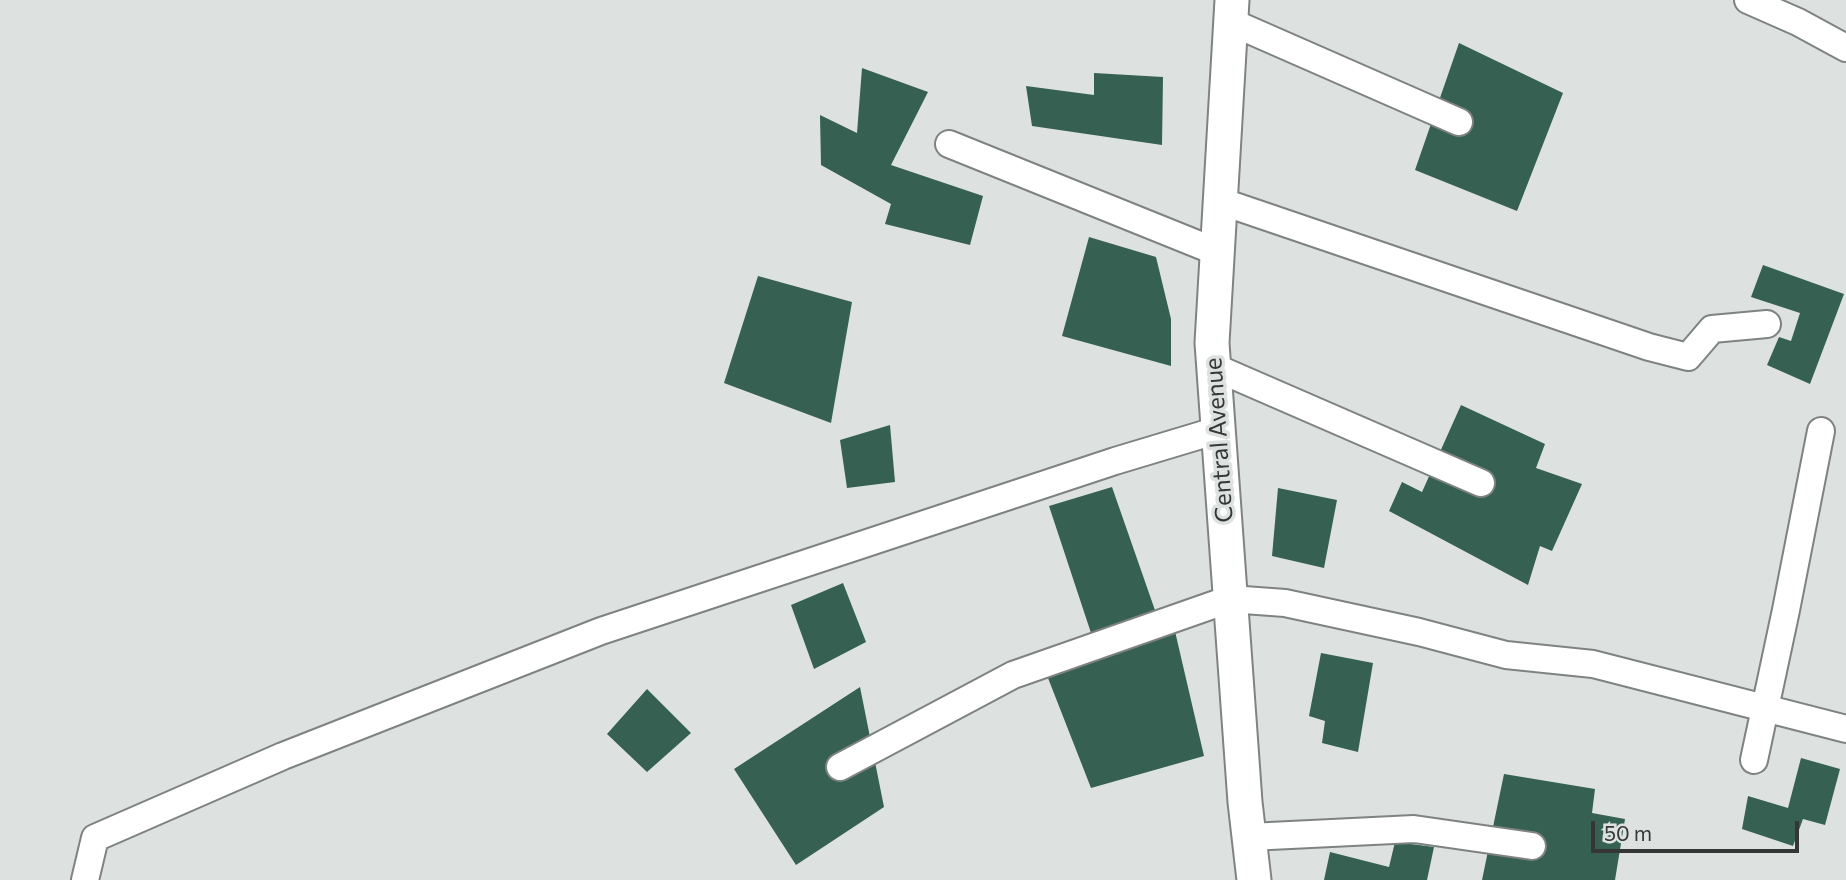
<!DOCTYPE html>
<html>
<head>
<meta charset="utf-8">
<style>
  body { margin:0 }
  #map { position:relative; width:1846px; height:880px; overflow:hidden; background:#dde2e0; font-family:Commissioner,sans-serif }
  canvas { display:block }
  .scale { position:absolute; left:1591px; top:821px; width:208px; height:32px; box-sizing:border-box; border:4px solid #353736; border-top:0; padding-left:9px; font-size:21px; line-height:24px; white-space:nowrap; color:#353736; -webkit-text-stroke:5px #dde2e0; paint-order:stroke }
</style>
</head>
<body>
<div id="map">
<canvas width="1846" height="880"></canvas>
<div class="scale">50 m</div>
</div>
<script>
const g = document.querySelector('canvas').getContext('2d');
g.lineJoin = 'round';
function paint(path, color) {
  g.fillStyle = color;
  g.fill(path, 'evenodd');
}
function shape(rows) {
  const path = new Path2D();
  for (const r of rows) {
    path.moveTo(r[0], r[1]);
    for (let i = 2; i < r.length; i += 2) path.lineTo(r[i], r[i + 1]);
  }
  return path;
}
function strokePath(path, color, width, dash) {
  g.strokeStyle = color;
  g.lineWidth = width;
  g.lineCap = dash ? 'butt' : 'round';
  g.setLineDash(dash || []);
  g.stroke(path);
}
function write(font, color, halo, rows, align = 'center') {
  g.font = font + ' Commissioner,sans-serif';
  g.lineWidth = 7;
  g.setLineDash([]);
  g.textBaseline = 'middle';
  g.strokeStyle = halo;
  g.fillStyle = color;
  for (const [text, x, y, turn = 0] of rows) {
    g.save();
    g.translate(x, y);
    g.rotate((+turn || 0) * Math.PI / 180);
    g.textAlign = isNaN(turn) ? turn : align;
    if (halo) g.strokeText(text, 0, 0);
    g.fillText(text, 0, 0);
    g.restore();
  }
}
paint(shape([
  [1459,43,1563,93,1517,211,1415,170],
  [862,68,928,92,891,165,983,196,970,245,885,224,891,204,821,165,820,115,857,133],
  [1094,73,1163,77,1162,145,1032,126,1026,86,1094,95],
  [1089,237,1156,257,1171,319,1171,366,1062,336],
  [1763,265,1844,294,1810,384,1767,365,1779,337,1791,341,1800,313,1751,297],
  [758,276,852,302,831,423,724,383],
  [1461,405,1545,444,1536,468,1582,484,1552,551,1540,546,1528,585,1389,511,1402,482,1422,492],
  [890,425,895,482,847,488,840,440],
  [1112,487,1157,616,1092,636,1049,506],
  [1278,488,1337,500,1324,568,1272,556],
  [843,583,866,642,814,669,791,605],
  [1174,627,1204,756,1091,788,1048,678],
  [1321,653,1373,663,1358,752,1322,743,1325,721,1309,716],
  [860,687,884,807,796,865,734,769],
  [647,689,691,733,647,772,607,734],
  [1801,758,1840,769,1825,825,1803,819,1793,846,1742,829,1748,796,1788,808],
  [1504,774,1595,789,1592,813,1625,819,1615,880,1482,880],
  [1395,842,1434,847,1427,880,1324,880,1330,852,1389,867]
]), '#356052');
const minor = shape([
  [1748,0,1798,22,1846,48],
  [1231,22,1459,122],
  [949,144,1217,252],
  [1220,201,1649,347,1688,357,1712,329,1767,324],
  [1214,367,1481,483],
  [1754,760,1786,610,1821,431],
  [840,767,1013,675,1230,599,1285,603,1419,632,1506,655,1593,664,1846,729],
  [1249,837,1414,829,1532,846],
  [85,880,95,838,283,756,601,631,1115,461,1218,430]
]);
const tertiary = shape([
  [1232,0,1212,343,1245,802,1254,880]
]);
strokePath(minor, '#7e8381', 30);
strokePath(tertiary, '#7e8381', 37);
strokePath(minor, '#fff', 26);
strokePath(tertiary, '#fff', 33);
write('24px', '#353736', '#dde2e0', [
  ["Central Avenue",1219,440,-94]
]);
</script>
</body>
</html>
